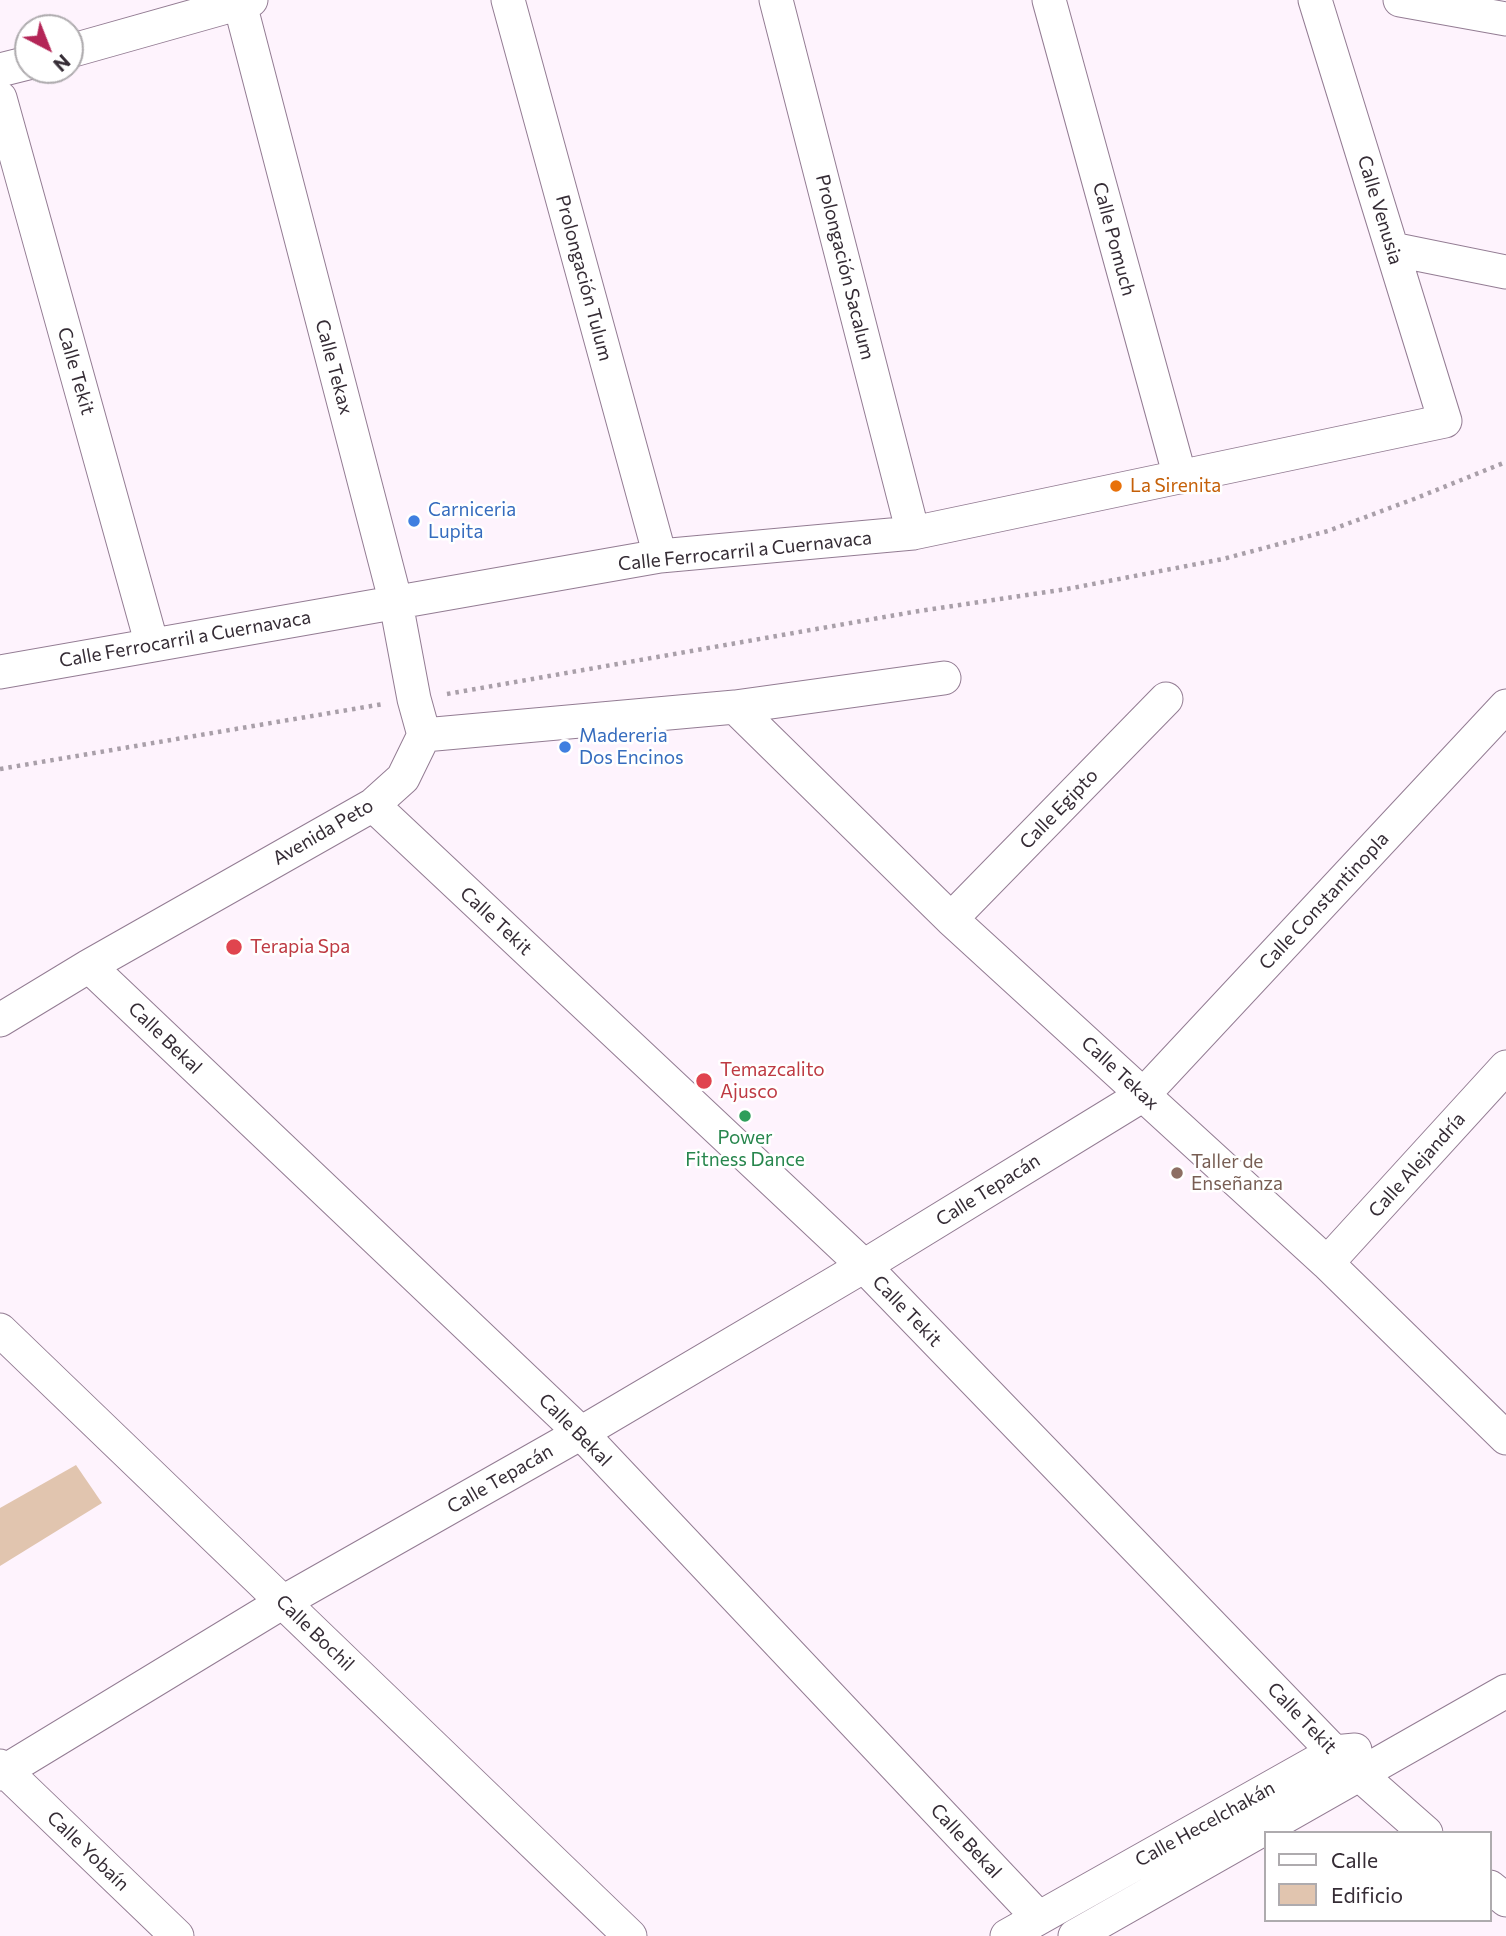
<!DOCTYPE html>
<html>
<head>
<meta charset="utf-8">
<style>
  body { margin:0 }
  #map { position:relative; width:1506px; height:1936px; overflow:hidden; background:#fef3fd; font-family:Commissioner,sans-serif }
  canvas { display:block }
  .legend { position:absolute; left:1264px; top:1831px; width:228px; height:91px; box-sizing:border-box; background:#fff; border:2px solid #aeabae; margin:0; padding:9px 12px; list-style:none; font-size:21px; color:#352c35 }
  .legend li { display:flex; align-items:center; gap:14px; height:35px }
  .legend b { width:35px; border:2px solid #aeabae }
  .north { position:absolute; left:14px; top:14px; width:70px; height:70px; box-sizing:border-box; background:#fff; border:2px solid #aeabae; border-radius:50%; rotate:138deg; font-size:19px; font-weight:700; line-height:28px; text-align:center; color:#352c35 }
  .north::after { content:''; display:block; margin:auto; width:24px; height:32px; background:#b42557; clip-path:polygon(50% 0,100% 100%,50% 72%,0 100%) }
</style>
</head>
<body>
<div id="map">
<canvas width="1506" height="1936"></canvas>
<ul class="legend">
<li><b style="height:9px;background:#fff"></b>Calle</li>
<li><b style="height:19px;background:#e1c5af"></b>Edificio</li>
</ul>
<div class="north">N</div>
</div>
<script>
const g = document.querySelector('canvas').getContext('2d');
g.lineJoin = 'round';
function paint(path, color) {
  g.fillStyle = color;
  g.fill(path, 'evenodd');
}
function shape(rows) {
  const path = new Path2D();
  for (const r of rows) {
    path.moveTo(r[0], r[1]);
    for (let i = 2; i < r.length; i += 2) path.lineTo(r[i], r[i + 1]);
  }
  return path;
}
function strokePath(path, color, width, dash) {
  g.strokeStyle = color;
  g.lineWidth = width;
  g.lineCap = dash ? 'butt' : 'round';
  g.setLineDash(dash || []);
  g.stroke(path);
}
function write(font, color, halo, rows, align = 'center') {
  g.font = font + ' Commissioner,sans-serif';
  g.lineWidth = 5;
  g.setLineDash([]);
  g.textBaseline = 'middle';
  g.strokeStyle = halo;
  g.fillStyle = color;
  for (const [text, x, y, turn = 0] of rows) {
    g.save();
    g.translate(x, y);
    g.rotate((+turn || 0) * Math.PI / 180);
    g.textAlign = isNaN(turn) ? turn : align;
    if (halo) g.strokeText(text, 0, 0);
    g.fillText(text, 0, 0);
    g.restore();
  }
}
paint(shape([
  [76,1465,102,1503,0,1566,0,1508]
]), '#e1c5af');
const street = shape([
  [239,0,396,603,414,699,424,735],
  [508,0,660,556],
  [776,0,913,533],
  [1049,0,1180,477],
  [1400,0,1506,19],
  [70,51,251,0],
  [0,70,28,63],
  [0,98,152,645],
  [1392,249,1506,272],
  [0,672,660,556,913,533,1445,421,1315,0],
  [735,707,951,919,1327,1263,1506,1438],
  [373,805,864,1266,1334,1752,1426,1833],
  [951,919,1166,699],
  [89,966,581,1433,1038,1917],
  [0,1020,89,966,373,805,403,778,424,735,735,707,944,678],
  [1327,1263,1506,1067],
  [0,1330,630,1936],
  [0,1766,177,1936],
  [0,1774,283,1602,581,1433,864,1266,1143,1095,1506,706],
  [1490,1887,1506,1900],
  [1007,1936,1334,1752,1355,1750],
  [1075,1936,1506,1691]
]);
strokePath(street, '#937c93', 35);
strokePath(shape([
  [447,694,913,612,1067,589,1223,559,1328,531,1414,499,1506,462],
  [0,769,383,704]
]), '#a99fa9', 4.5, [3.5, 5]);
strokePath(street, '#fff', 33);
for (const [x, y, r, color] of [
  [1116,486,7,"#e8710a"],
  [414,521,7,"#3f7fe0"],
  [565,747,7,"#3f7fe0"],
  [234,947,9,"#e0444e"],
  [704,1081,9,"#e0444e"],
  [745,1116,7,"#2e9e5b"],
  [1177,1173,7,"#8d6e63"]
]) {
  const dot = new Path2D();
  dot.arc(x, y, r, 0, 2 * Math.PI);
  g.fillStyle = color;
  g.fill(dot);
  strokePath(dot, '#fff', 2.5);
}
write('19px', '#352c35', '#fff', [
  ["Calle Venusia",1380,210,73],
  ["Calle Pomuch",1114,239,75],
  ["Prolongación Sacalum",845,267,76],
  ["Prolongación Tulum",584,278,75],
  ["Calle Tekax",334,367,75],
  ["Calle Tekit",76,371,74],
  ["Calle Ferrocarril a Cuernavaca",745,551,-6],
  ["Calle Ferrocarril a Cuernavaca",185,639,-10],
  ["Calle Egipto",1059,809,-46],
  ["Avenida Peto",323,832,-30],
  ["Calle Constantinopla",1324,901,-47],
  ["Calle Tekit",496,921,43],
  ["Calle Bekal",165,1038,44],
  ["Calle Tekax",1120,1073,43],
  ["Calle Alejandría",1417,1165,-48],
  ["Calle Tepacán",988,1190,-32],
  ["Calle Tekit",907,1311,46],
  ["Calle Bekal",575,1430,45],
  ["Calle Tepacán",500,1479,-30],
  ["Calle Bochil",315,1633,44],
  ["Calle Tekit",1302,1718,46],
  ["Calle Hecelchakán",1205,1824,-29],
  ["Calle Bekal",966,1841,47],
  ["Calle Yobaín",88,1851,44]
]);
write('19px', '#c56008', '#fff', [
  ["La Sirenita",1130,486]
], 'left');
write('19px', '#366cbe', '#fff', [
  ["Carniceria",428,510],
  ["Lupita",428,532],
  ["Madereria",579,736],
  ["Dos Encinos",579,758]
], 'left');
write('19px', '#be3a42', '#fff', [
  ["Terapia Spa",250,947],
  ["Temazcalito",720,1070],
  ["Ajusco",720,1092]
], 'left');
write('19px', '#27864d', '#fff', [
  ["Power",745,1138],
  ["Fitness Dance",745,1160]
]);
write('19px', '#785e54', '#fff', [
  ["Taller de",1191,1162],
  ["Enseñanza",1191,1184]
], 'left');
</script>
</body>
</html>
